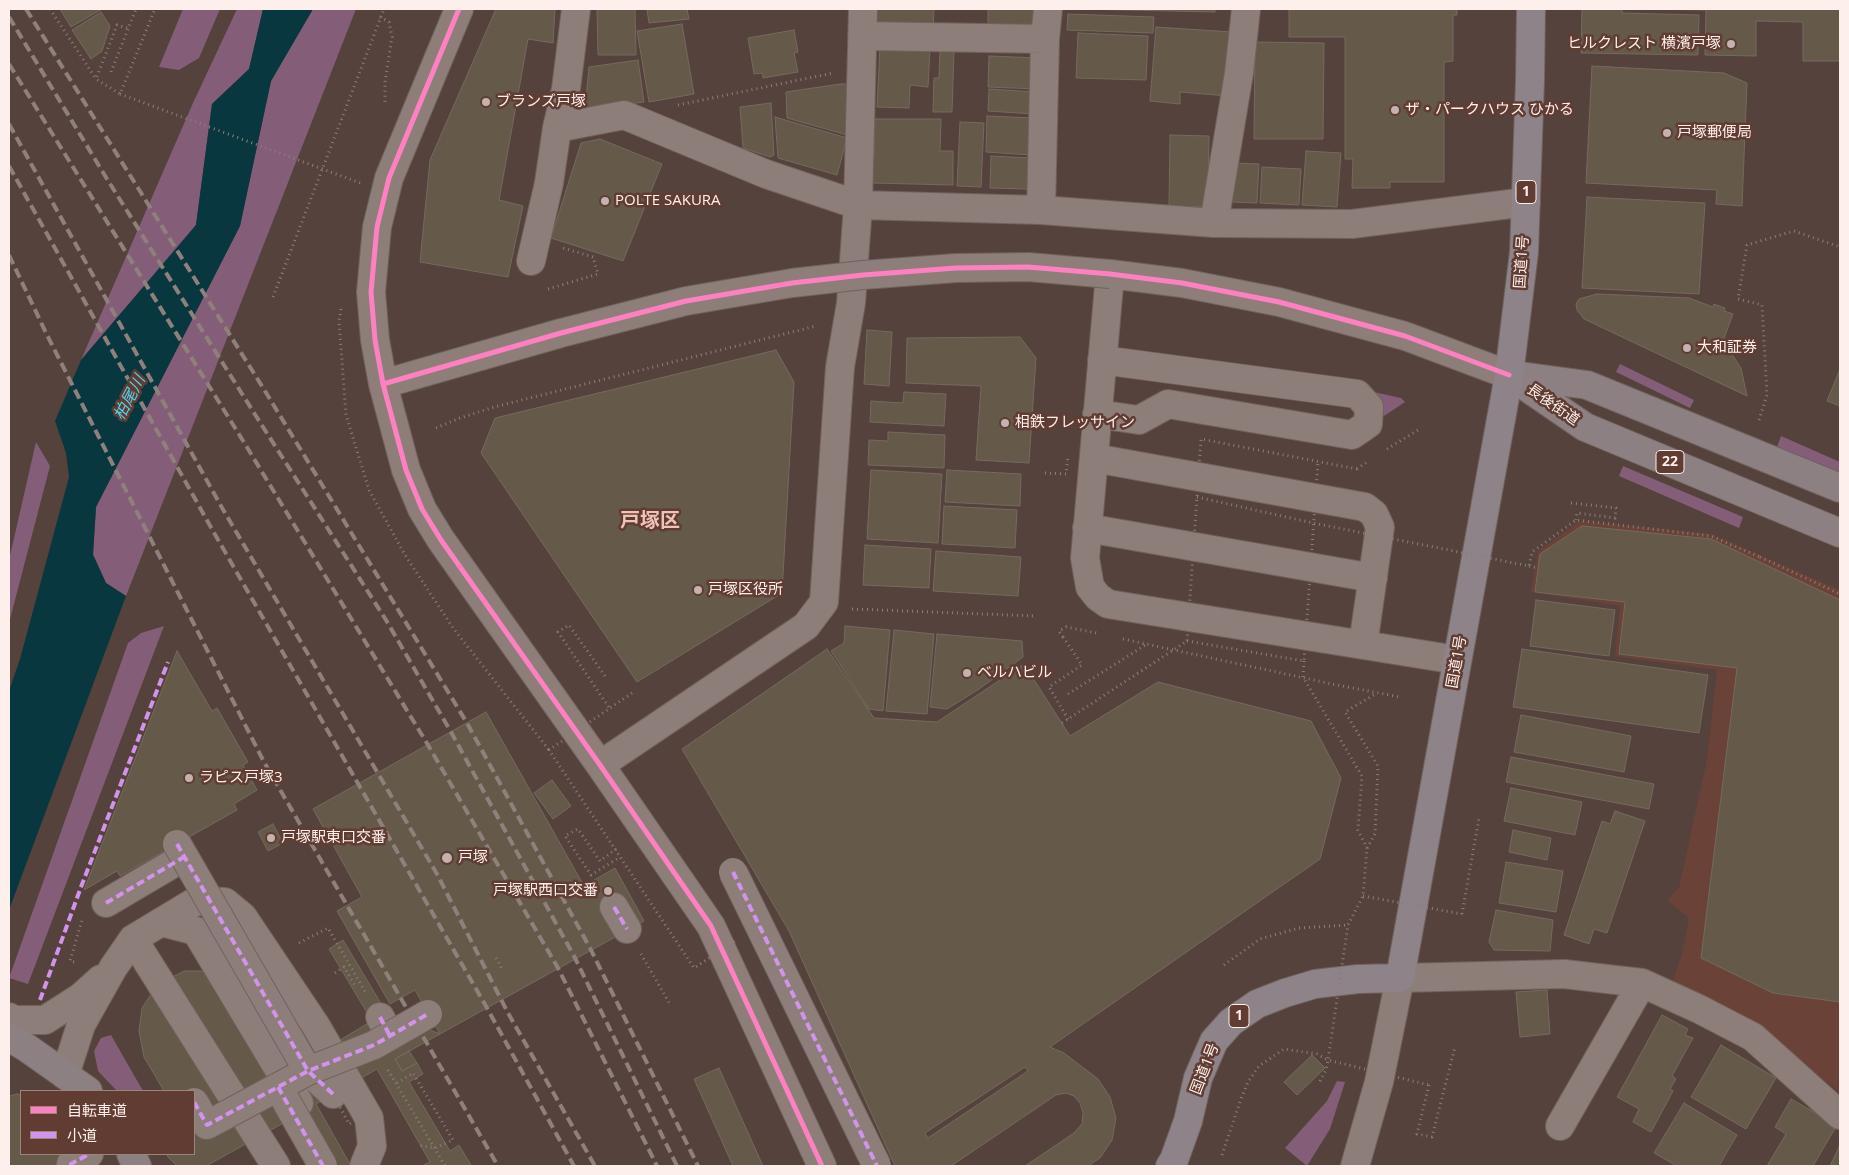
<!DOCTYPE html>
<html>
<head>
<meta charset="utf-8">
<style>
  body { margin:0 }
  #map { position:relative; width:1849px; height:1175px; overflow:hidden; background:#56423c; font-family:"Open Sans","Noto Sans JP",sans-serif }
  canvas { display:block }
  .frame { position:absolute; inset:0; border:10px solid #fdefeb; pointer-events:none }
  .legend { position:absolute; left:20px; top:1090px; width:175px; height:65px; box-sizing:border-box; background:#613c32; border:1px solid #9f847c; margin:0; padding:6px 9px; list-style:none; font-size:15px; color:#fdefeb }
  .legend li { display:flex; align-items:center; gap:10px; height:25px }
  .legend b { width:25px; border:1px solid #9f847c }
</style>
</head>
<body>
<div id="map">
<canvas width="1849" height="1175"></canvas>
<div class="frame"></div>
<ul class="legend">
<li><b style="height:6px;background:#ff80c0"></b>自転車道</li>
<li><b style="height:6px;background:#d193ec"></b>小道</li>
</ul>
</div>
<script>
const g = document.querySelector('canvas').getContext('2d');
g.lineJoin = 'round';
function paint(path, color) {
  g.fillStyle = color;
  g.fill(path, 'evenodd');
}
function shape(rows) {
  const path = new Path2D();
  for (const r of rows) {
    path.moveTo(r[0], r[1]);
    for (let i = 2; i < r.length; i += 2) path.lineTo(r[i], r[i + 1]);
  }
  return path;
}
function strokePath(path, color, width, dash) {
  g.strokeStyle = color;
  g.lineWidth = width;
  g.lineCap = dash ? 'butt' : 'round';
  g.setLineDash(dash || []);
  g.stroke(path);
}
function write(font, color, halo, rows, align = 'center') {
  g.font = font + ' "Open Sans","Noto Sans JP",sans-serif';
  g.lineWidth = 5;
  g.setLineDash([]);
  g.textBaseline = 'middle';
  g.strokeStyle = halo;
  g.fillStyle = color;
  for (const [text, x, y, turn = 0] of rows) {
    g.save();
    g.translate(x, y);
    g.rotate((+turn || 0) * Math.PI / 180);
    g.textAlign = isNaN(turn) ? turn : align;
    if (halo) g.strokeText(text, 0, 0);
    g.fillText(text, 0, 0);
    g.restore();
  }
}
paint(shape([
  [1580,521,1711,534,1840,590,1840,1092,1740,1017,1672,983,1682,954,1689,918,1667,900,1679,888,1707,759,1717,670,1615,656,1620,606,1531,592,1538,551]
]), '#6b4237');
paint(shape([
  [183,9,220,9,199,58,179,70,159,67],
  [237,9,263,9,249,69,212,104,196,225,81,360,193,103],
  [313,9,356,9,126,596,106,583,93,554,96,507,240,226,271,81],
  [1620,364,1694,400,1690,408,1616,372],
  [1365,390,1401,398,1405,402,1381,418],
  [1781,436,1840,462,1840,473,1777,447],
  [36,442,50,466,9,623,9,560],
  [1623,466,1743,517,1739,528,1619,476],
  [164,626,28,984,9,978,128,643,141,633],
  [111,1035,143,1091,117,1091,98,1071,94,1051,101,1038],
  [1337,1081,1345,1082,1330,1129,1307,1166,1285,1148,1327,1101]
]), '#845d78');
paint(shape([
  [263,9,313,9,271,81,240,226,96,507,93,555,106,583,126,596,9,910,9,691,20,659,69,477,66,453,55,421,81,360,196,225,212,104,249,69]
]), '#083740');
const building = shape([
  [60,9,102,9,71,27,60,9],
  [496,9,555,9,553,43,528,39,499,200,523,206,508,277,420,262,430,160,496,9],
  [597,9,635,9,636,55,598,55,597,9],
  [647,9,687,9,689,19,649,23,647,9],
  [876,9,934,9,933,30,875,28,876,9],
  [988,9,1035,9,1035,34,988,33,988,9],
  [1078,9,1215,9,1215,12,1078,9],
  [1289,9,1457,9,1457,15,1453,15,1453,61,1444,62,1444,182,1390,182,1390,188,1352,188,1353,159,1345,159,1345,37,1289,37,1289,9],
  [1582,9,1622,9,1622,13,1699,15,1698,55,1581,53,1582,9],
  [1643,9,1840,9,1840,61,1803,61,1803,22,1756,21,1756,56,1705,55,1706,10,1643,9],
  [101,12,110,26,102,51,91,59,72,30,101,12],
  [1068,14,1154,17,1153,33,1067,30,1068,14],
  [682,24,694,94,649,102,637,31,682,24],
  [1156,27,1232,32,1228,96,1180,92,1180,104,1150,101,1156,27],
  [794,30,798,52,794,53,798,72,763,78,762,73,754,74,748,38,794,30],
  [1078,33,1148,36,1146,80,1076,78,1078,33],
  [1255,42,1324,43,1323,139,1254,139,1255,42],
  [880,47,930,49,928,87,910,85,909,108,877,107,880,47],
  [940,51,954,51,952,112,933,112,934,78,939,78,940,51],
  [989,56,1039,58,1037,89,988,87,989,56],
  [638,60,644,102,585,110,589,67,638,60],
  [1592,66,1724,73,1747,83,1742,206,1716,204,1717,190,1586,183,1592,66],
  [840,84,850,84,847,135,787,118,786,92,840,84],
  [989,89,1036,92,1034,114,988,111,989,89],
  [771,103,774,155,770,157,743,148,740,107,771,103],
  [987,116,1034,118,1032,155,986,152,987,116],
  [775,117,847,138,837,175,778,158,775,117],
  [875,119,941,119,940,151,953,151,953,185,873,183,875,119],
  [960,122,984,123,981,187,957,186,960,122],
  [1170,135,1209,136,1208,207,1169,206,1170,135],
  [600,139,662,164,623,261,551,238,581,143,600,139],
  [1306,151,1341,153,1337,207,1302,205,1306,151],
  [991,156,1030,158,1029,189,990,188,991,156],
  [1233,163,1259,164,1257,203,1232,202,1233,163],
  [1262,167,1301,169,1299,205,1260,203,1262,167],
  [1587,197,1705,203,1699,294,1582,288,1587,197],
  [1597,294,1689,298,1713,307,1714,304,1725,308,1724,311,1733,314,1723,341,1741,368,1747,396,1584,319,1577,310,1576,304,1579,299,1597,294],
  [867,330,892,332,889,386,864,384,867,330],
  [1020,337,1036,358,1029,463,976,460,981,386,906,383,907,338,1020,337],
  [776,350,794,382,782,593,637,682,481,453,495,418,776,350],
  [1840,369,1840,406,1827,401,1840,369],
  [904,392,946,394,944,426,870,422,871,401,903,403,904,392],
  [888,432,945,435,944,468,868,465,869,440,888,441,888,432],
  [871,470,942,474,938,543,867,539,871,470],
  [947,470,1021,474,1020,506,945,502,947,470],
  [944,506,1017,510,1015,548,942,544,944,506],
  [1582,526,1711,539,1840,600,1840,1002,1773,993,1701,958,1737,668,1619,654,1625,602,1535,592,1540,554,1582,526],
  [865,545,931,549,929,588,863,585,865,545],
  [936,551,1021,557,1018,596,933,591,936,551],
  [1536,600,1615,610,1609,656,1530,646,1536,600],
  [845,626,890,630,883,711,869,709,831,651,844,643,845,626],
  [894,630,934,634,927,714,886,711,894,630],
  [937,634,1022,641,1023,657,979,689,947,709,930,707,937,634],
  [827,649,874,718,937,722,1024,664,1070,736,1158,682,1311,721,1341,778,1320,859,1050,1047,1064,1053,1098,1079,1110,1097,1116,1118,1112,1140,1100,1158,1088,1166,1025,1166,1074,1133,1082,1124,1083,1113,1080,1103,1074,1096,1066,1093,1056,1095,951,1166,895,1166,789,931,682,749,827,649],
  [1025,1067,1028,1071,928,1138,925,1133,1025,1067],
  [1522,649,1708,675,1699,733,1513,707,1522,649],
  [177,651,212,711,217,708,248,762,243,765,257,790,234,804,237,810,120,876,117,871,84,890,177,651],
  [486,712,584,886,615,868,644,921,440,1034,415,990,390,1004,337,911,362,897,313,809,486,712],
  [1521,715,1631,736,1624,772,1514,752,1521,715],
  [1511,757,1654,784,1649,809,1506,782,1511,757],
  [552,780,571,806,553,819,534,793,552,780],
  [1511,788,1582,802,1575,835,1504,821,1511,788],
  [1615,811,1645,821,1607,933,1594,929,1589,944,1564,935,1602,821,1610,824,1615,811],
  [273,824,283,843,268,851,258,832,273,824],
  [1513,830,1551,838,1547,860,1509,852,1513,830],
  [186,845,282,990,318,1053,372,1021,329,949,343,940,386,1012,440,1034,395,1059,402,1071,417,1063,423,1074,409,1082,450,1151,459,1145,471,1165,468,1166,422,1166,430,1162,377,1069,316,1104,351,1166,313,1166,287,1121,206,1166,177,1166,168,1157,167,1154,194,1154,194,1091,164,1091,144,1057,139,1031,142,1008,157,985,184,971,216,971,241,984,186,845],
  [1506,862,1563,871,1556,912,1499,903,1506,862],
  [1496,910,1553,920,1550,951,1494,950,1489,942,1496,910],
  [1547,990,1550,1034,1520,1037,1516,992,1547,990],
  [1662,1015,1688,1029,1685,1035,1693,1038,1672,1076,1676,1079,1670,1089,1673,1091,1651,1132,1633,1122,1639,1109,1617,1097,1662,1015],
  [1721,1045,1776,1078,1746,1129,1691,1097,1721,1045],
  [409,1051,417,1063,402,1071,395,1059,409,1051],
  [1312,1055,1325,1068,1297,1095,1284,1082,1312,1055],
  [719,1068,763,1166,733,1166,694,1079,719,1068],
  [17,1094,21,1095,21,1154,77,1154,85,1166,9,1166,9,1096,17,1094],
  [1791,1099,1837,1125,1813,1166,1767,1166,1786,1134,1775,1127,1791,1099],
  [1684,1103,1737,1135,1719,1166,1677,1166,1654,1153,1684,1103],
  [1840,1145,1840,1166,1830,1166,1840,1145]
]);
paint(building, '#655949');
strokePath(building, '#746a5f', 1);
const minor = shape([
  [459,9,389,178,377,227,371,292,375,340,383,384,406,470,422,509,441,540,600,765,711,926,822,1166],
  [863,36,1045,39],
  [557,128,624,115,766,174,858,205,1041,210,1214,223,1352,224,1526,202],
  [1041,210,1045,39,1048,9],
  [1214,223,1239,73,1246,9],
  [531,261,549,183,557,128,566,89,576,9],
  [383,384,561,333,686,301,792,283],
  [1097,414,1139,420,1168,404,1352,435,1368,424,1369,407,1357,394,1102,360],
  [1094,458,1365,507,1374,514,1380,527,1363,645],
  [1087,528,1373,578],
  [1457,660,1108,604,1098,597,1090,587,1085,558,1110,274,1182,283,1279,302,1405,336,1509,375],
  [600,765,806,626,824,602,840,367,851,303,858,205,863,9],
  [106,903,184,857],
  [614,907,627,929],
  [161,922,196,931,299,1103],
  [133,939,276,1166],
  [9,1017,14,1020,45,1020,81,997,101,979],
  [380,1017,390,1036],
  [308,1071,333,1094],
  [65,1075,81,1025,113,968,133,939,196,901,225,902,243,917,316,1026,369,1118,372,1146,364,1166],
  [1560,1126,1642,983],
  [71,1166,71,1164,89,1154],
  [1355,1166,1379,1082,1400,978,1564,974,1642,983,1699,1009,1753,1037,1840,1115]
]);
const major = shape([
  [1509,375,1585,427,1840,533],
  [1513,375,1587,385,1840,488],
  [9,1037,27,1048,88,1091],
  [131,1154,137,1166]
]);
const highway = shape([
  [1170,1166,1174,1160,1188,1121,1198,1078,1214,1041,1231,1022,1257,1004,1285,993,1315,984,1358,979,1400,978,1509,375,1524,252,1530,80,1531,9]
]);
strokePath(minor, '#71625d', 30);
strokePath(major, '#71625d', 30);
strokePath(highway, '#71625d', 30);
strokePath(shape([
  [50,9,96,79],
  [380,17,389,22,392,37,385,82,385,104],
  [127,28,117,25,96,79,120,94,155,9],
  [111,72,136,9],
  [678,105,833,73],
  [548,289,598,274,593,257,563,248],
  [273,297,384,9],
  [341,309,339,321,346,415,369,490,405,555,453,628,549,750],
  [1759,420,1767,395,1762,305,1738,299,1747,245,1794,231,1840,247],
  [436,428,460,418,494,407,816,326],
  [1387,449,1418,430],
  [1357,469,1367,462],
  [1571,503,1616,508,1615,518,1577,513,1576,520],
  [1760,557,1840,594],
  [1529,566,1538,568],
  [852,609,1036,616],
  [1063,637,1059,631,1066,627,1097,633],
  [1123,639,1332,684,1400,697],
  [605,676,569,625,558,632,610,709],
  [1068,694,1147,644],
  [1367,848,1375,834,1378,766,1345,712,1377,693],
  [616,849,600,861,578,829,565,836,591,875,617,859],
  [1462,914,1479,818],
  [299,943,328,928,366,993],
  [641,954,671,1006],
  [496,958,503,971],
  [74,962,70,961,82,920],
  [1224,965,1260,939,1299,928,1348,925],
  [335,973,344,967,356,987],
  [397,1083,413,1073,453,1140,435,1148,417,1145],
  [1429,1085,1417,1134,1432,1137,1455,1047],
  [1222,1155,1241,1099,1248,1082,1259,1066,1284,1049,1317,1054,1328,1060,1326,1070,1319,1083]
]), '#8c7e78', 3, [1, 4]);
strokePath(minor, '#8e7e79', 28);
strokePath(major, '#8d8082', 28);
strokePath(highway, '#8d8389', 28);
strokePath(shape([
  [26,9,265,391,467,723,591,950,698,1166],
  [9,17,107,179,256,416,386,620,451,732,575,958,677,1166],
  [9,64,245,444,428,745,558,968,657,1166],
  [9,124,221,506,437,874,508,1013,595,1166],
  [9,166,213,531,487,1008,574,1166],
  [9,255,47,335,264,762,498,1166]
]), '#8f807c', 4, [10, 5]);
const minorBridge = shape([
  [792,283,863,275,956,268,1028,267,1110,274],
  [177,844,308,1071],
  [733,872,877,1166],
  [278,1087,323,1166],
  [194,1102,207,1125,308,1071,374,1045,428,1014]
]);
strokePath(minorBridge, '#71625d', 30, []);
strokePath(shape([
  [120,94,363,184],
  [1045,473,1066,474,1068,457],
  [1197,497,1313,523,1529,566,1532,552,1576,520,1711,536,1760,557],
  [1063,637,1082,665,1049,687,1068,719],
  [1187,641,1304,661,1318,462],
  [1304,661,1303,677,1362,776,1358,830,1367,848,1363,896,1348,925,1328,1060,1429,1085],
  [632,693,549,750,694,968,735,941],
  [1062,723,1187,641,1201,439,1357,469],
  [1363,896,1462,914],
  [388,1070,445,1166],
  [333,1094,349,1124,359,1119,343,1092]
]), '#8c7e78', 3, [1, 4]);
strokePath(minorBridge, '#8e7e79', 28);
strokePath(shape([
  [177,844,308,1071,333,1094],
  [733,872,877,1166],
  [106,903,184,857],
  [614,907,627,929],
  [40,1000,81,887,168,662],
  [380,1017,390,1036],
  [278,1087,323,1166],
  [194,1102,207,1125,308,1071,374,1045,428,1014],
  [71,1166,71,1164,89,1154]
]), '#d193ec', 4, [8, 4]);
strokePath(shape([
  [459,9,389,178,377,227,371,292,375,340,383,384,406,470,422,509,441,540,600,765,711,926,822,1166],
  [383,384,561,333,686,301,792,283,863,275,956,268,1028,267,1110,274,1182,283,1279,302,1405,336,1509,375]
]), '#ff80c0', 5);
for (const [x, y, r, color] of [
  [1731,44,5,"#c3b2ae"],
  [486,102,5,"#c3b2ae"],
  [1395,110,5,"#c3b2ae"],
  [1667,133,5,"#c3b2ae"],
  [605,201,5,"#c3b2ae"],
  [1687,348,5,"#c3b2ae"],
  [1005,423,5,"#c3b2ae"],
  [698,590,5,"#c3b2ae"],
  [967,673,5,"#c3b2ae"],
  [189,778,5,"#c3b2ae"],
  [271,838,5,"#c3b2ae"],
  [447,858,6,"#c3b2ae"],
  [608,891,5,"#c3b2ae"]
]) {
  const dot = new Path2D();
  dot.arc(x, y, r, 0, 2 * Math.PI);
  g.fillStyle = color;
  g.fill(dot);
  strokePath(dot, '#613c32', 2);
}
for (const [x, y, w] of [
  [1526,192,20],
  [1670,462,28],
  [1239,1016,20]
]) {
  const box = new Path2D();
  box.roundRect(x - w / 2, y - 11.5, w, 23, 4);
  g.fillStyle = '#613c32';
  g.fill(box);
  strokePath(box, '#fdefeb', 1);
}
write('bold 14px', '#fdefeb', null, [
  ["1",1526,192],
  ["22",1670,462],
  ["1",1239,1016]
]);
write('15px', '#fdefeb', '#613c32', [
  ["ヒルクレスト 横濱戸塚",1721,44,"right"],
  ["ブランズ戸塚",496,102],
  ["ザ・パークハウス ひかる",1405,110],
  ["戸塚郵便局",1677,133],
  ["POLTE SAKURA",615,201],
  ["大和証券",1697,348],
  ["相鉄フレッサイン",1015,423],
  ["戸塚区役所",708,590],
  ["ベルハビル",977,673],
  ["ラピス戸塚3",199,778],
  ["戸塚駅東口交番",281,838],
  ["戸塚",458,858],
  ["戸塚駅西口交番",598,891,"right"]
], 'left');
write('15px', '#fdefeb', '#613c32', [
  ["国道1号",1522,262,-86],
  ["長後街道",1553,405,35],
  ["国道1号",1457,662,-80],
  ["国道1号",1205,1069,-69]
]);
write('italic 16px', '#4fd4f1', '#613c32', [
  ["柏尾川",130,398,-62]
]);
write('bold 20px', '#f1c3b7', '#613c32', [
  ["戸塚区",650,521]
]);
</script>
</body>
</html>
